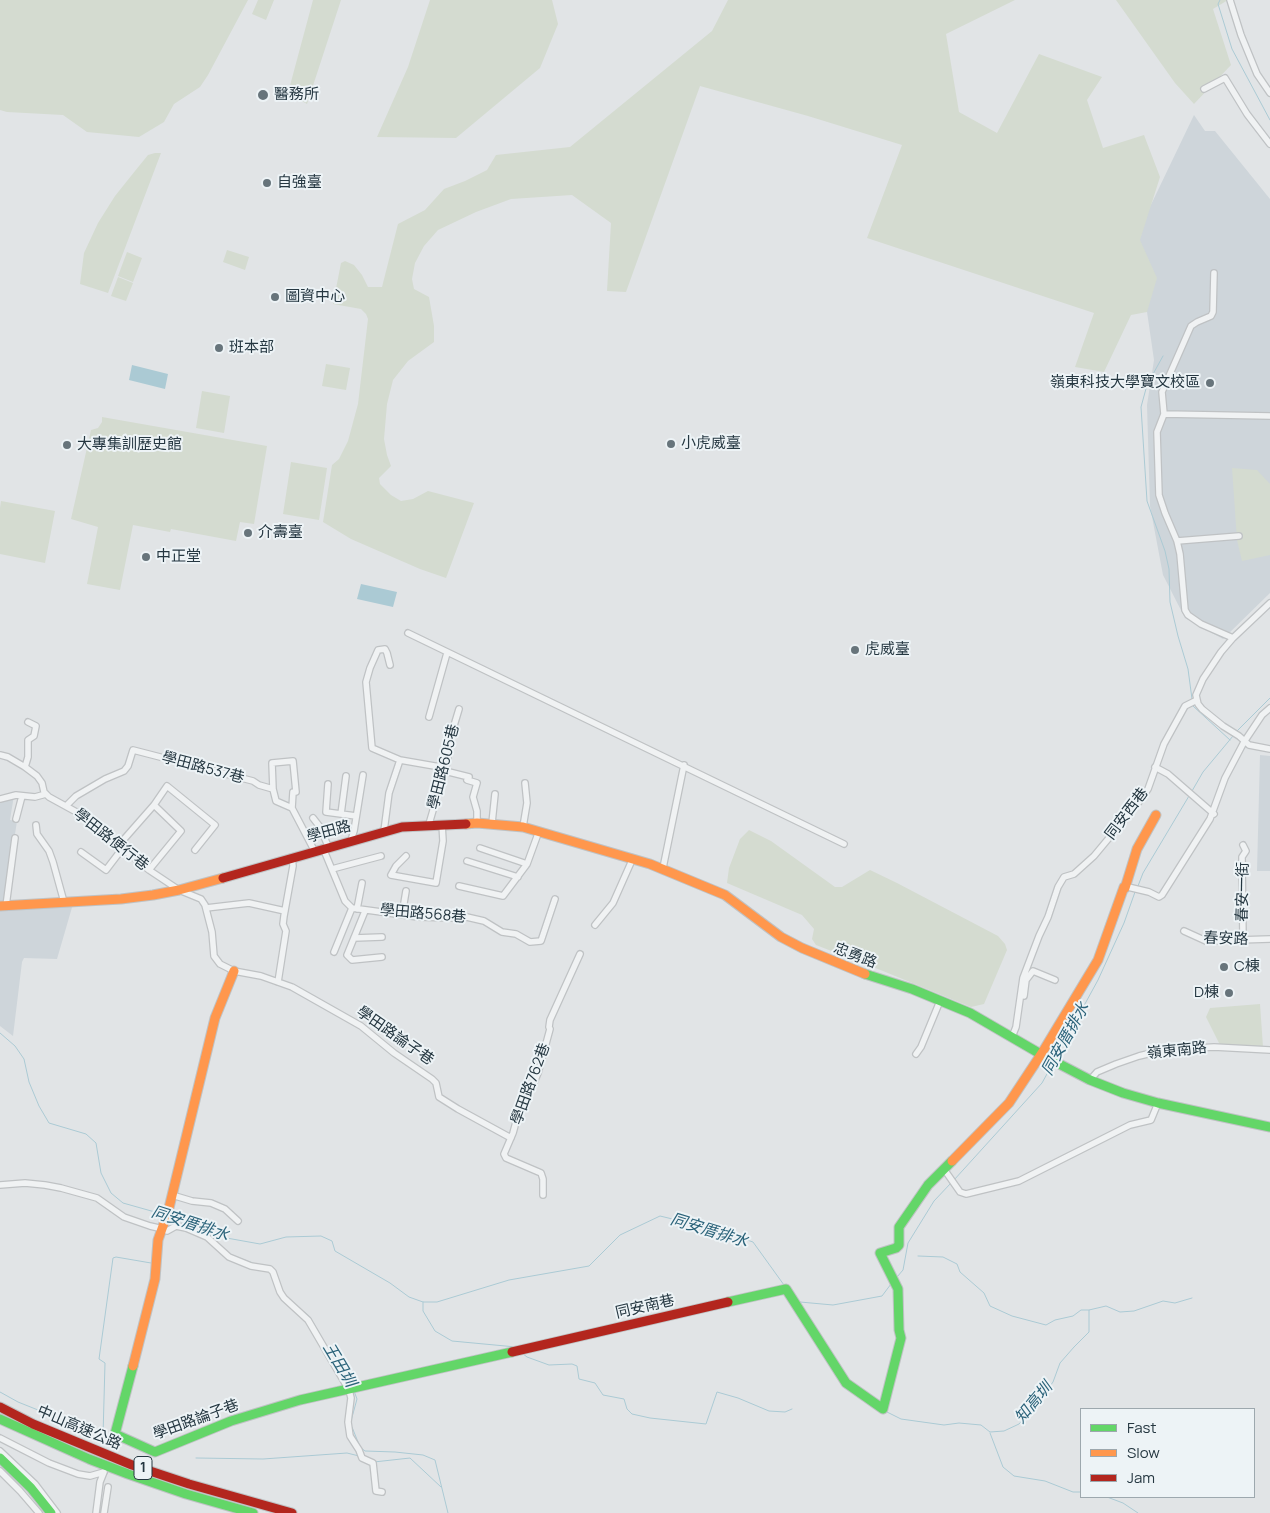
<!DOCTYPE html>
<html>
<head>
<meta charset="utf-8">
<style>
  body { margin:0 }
  #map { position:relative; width:1270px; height:1513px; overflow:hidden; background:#e1e4e6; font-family:Manrope,sans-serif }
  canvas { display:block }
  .legend { position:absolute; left:1080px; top:1408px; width:175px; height:90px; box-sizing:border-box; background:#edf3f6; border:1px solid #9da8ae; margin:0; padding:6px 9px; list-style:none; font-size:15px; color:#253741 }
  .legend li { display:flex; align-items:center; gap:10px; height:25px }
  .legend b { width:25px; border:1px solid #9da8ae }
</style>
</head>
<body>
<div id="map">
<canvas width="1270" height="1513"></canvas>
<ul class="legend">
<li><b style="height:6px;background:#63d668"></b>Fast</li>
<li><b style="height:6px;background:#ff974d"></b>Slow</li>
<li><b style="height:6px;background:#b3261e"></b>Jam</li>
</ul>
</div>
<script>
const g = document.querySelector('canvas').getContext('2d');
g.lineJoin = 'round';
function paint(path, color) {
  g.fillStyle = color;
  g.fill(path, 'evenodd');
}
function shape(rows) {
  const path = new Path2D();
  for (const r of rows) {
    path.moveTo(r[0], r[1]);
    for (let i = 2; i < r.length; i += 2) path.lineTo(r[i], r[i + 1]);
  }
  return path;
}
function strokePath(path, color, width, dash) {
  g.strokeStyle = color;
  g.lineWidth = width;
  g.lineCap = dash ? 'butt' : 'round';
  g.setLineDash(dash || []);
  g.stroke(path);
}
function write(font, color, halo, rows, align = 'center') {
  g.font = font + ' Manrope,"Noto Sans TC",sans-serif';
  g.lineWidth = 4;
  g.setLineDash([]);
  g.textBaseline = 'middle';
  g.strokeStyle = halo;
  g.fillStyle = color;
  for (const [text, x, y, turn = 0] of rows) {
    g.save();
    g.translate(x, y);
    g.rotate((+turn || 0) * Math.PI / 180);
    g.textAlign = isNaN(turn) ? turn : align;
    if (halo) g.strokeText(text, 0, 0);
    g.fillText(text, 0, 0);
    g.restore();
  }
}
paint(shape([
  [1194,115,1205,131,1215,131,1270,199,1270,593,1223,639,1185,618,1163,575,1150,506,1147,405,1154,360,1136,236],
  [1260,755,1270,756,1270,871,1257,871],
  [14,795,10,820,17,821,5,900,0,901,0,800],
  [73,904,57,959,24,958,22,962,13,1036,0,1026,0,909]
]), '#ced5da');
paint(shape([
  [0,0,248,0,208,75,200,87,174,104,164,122,139,137,87,132,63,115,7,112,0,110],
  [258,0,274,0,266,20,252,14],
  [313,0,341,0,307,104,288,93],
  [430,0,552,0,558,24,540,68,456,138,377,137,408,67],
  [728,0,1015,0,946,34,959,112,997,133,1039,54,1102,77,1087,100,1103,148,1144,135,1160,177,1140,240,1157,278,1147,312,1131,315,1104,372,1075,367,1094,313,867,238,902,145,808,116,700,86,626,292,607,291,611,223,572,195,511,199,476,212,438,230,424,246,415,263,412,279,414,289,429,297,434,326,434,342,408,361,393,380,387,404,384,439,387,455,391,466,379,478,380,484,391,495,401,501,413,499,428,491,474,503,446,578,420,569,351,539,323,522,332,465,339,459,348,441,358,404,368,319,366,314,361,309,333,304,341,263,345,261,354,265,362,275,368,287,382,287,398,224,425,210,444,189,465,181,487,170,496,155,570,147,712,31],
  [1116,0,1228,0,1213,9,1231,65,1194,104,1175,83],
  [155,153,161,153,108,293,80,284,84,253,98,223,115,196,135,171,148,155],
  [227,250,249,257,245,270,223,262],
  [127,252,142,258,133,282,118,276],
  [118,277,133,283,126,301,111,296],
  [326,364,350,368,346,390,322,386],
  [202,391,230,396,224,433,196,428],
  [102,417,267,446,254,524,240,522,236,541,171,529,170,532,133,525,120,590,87,584,98,527,71,519,91,430,98,428,102,422],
  [291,462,327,468,319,520,283,514],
  [1232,468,1257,470,1270,484,1270,555,1242,561,1237,540],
  [1,501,55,511,45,563,0,554,0,508],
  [749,830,771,841,835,887,842,887,870,870,897,883,998,936,1005,944,1007,950,984,1004,971,1007,883,971,816,945,812,939,814,929,802,915,727,883,729,868,740,839],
  [1260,1004,1263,1047,1220,1045,1206,1017,1210,1008]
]), '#d4dbd0');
paint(shape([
  [132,365,168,374,165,389,129,380],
  [361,584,397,592,393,607,357,599]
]), '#abcad4');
strokePath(shape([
  [1220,0,1218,4,1232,49,1270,120],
  [1163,356,1147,385,1141,407,1147,501,1165,551,1169,569,1170,602,1178,636,1188,669,1192,699],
  [1193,706,1230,740],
  [1237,731,1270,698],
  [1192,791,1203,772,1233,736],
  [1138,886,1143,873,1189,796],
  [0,1033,15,1046,24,1059,29,1082,39,1106,49,1123,86,1134,96,1143,101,1173,111,1193,123,1203,162,1214],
  [1056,1057,1098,980,1124,923,1135,892],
  [954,1180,1042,1083,1053,1063],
  [171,1217,210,1235,260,1244,286,1237,321,1236,332,1241,335,1251,390,1283,409,1297,423,1302,437,1302,509,1280,589,1266,620,1235,660,1216,714,1229,753,1242,784,1285],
  [210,1235,227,1252],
  [232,1255,255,1264,269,1266],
  [918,1256,943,1257,957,1264,960,1272,984,1293,990,1306,1012,1316,1046,1325,1055,1320,1073,1316,1081,1310,1089,1310],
  [897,1277,903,1270,908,1243,934,1201,951,1183],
  [283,1291,287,1298],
  [290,1300,310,1317,330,1352],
  [423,1302,423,1311,435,1331,452,1341,516,1347],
  [800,1302,833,1305,882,1296,891,1284],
  [522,1353,527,1357,549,1365,572,1364,577,1366,579,1379,595,1383,603,1395,624,1399,627,1409,632,1414,650,1418,706,1424,717,1392,738,1398,769,1411,785,1412,792,1409],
  [0,1392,18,1402,103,1436,105,1363,99,1359,113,1258,116,1257,151,1263],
  [885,1411,901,1419,944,1425,959,1423,981,1425,990,1432,1004,1431,1019,1424,1035,1406,1053,1382,1060,1363,1074,1347,1089,1332,1089,1310,1106,1306,1120,1312,1134,1311,1163,1301,1175,1303,1192,1298],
  [351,1421,357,1399,354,1391],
  [352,1427,360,1447,365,1451,395,1452,423,1455,435,1460,448,1513],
  [990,1433,1003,1467,1014,1476,1045,1481,1073,1492,1081,1492],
  [196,1458,263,1459,347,1453,359,1456],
  [374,1462,410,1458,441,1487],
  [1107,1497,1123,1503,1138,1513]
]), '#abcad4', 1);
const street = shape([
  [1230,0,1241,35,1257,74,1270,93],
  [1204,89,1225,78,1247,114,1270,144],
  [1214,273,1213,312,1211,316,1197,322,1191,326,1162,392,1164,414,1157,432,1159,495,1165,513,1177,541,1180,554,1185,610,1188,615,1201,624,1233,638],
  [1164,414,1270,416],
  [1177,541,1239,536],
  [1270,603,1233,638,1221,652,1203,679,1196,695,1198,704,1202,709,1223,726,1239,736,1249,745,1270,749],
  [408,633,844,844],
  [390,665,387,653,385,649,378,650,370,668,366,682,372,748,400,760,446,768],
  [429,717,447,653],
  [0,755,8,757,25,767,37,776,42,783,44,792,49,797,80,814,149,870,179,890,201,899,205,905,212,932,214,956,220,964,234,971,261,976,292,987,361,1026,394,1053,432,1079,436,1083,439,1097,458,1109,511,1138],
  [25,767,28,757,28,740,34,736,36,726,28,722],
  [1155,767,1168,774,1214,814],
  [445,771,469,777,467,780,477,783,473,797,477,811,477,823],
  [328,784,326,812,356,816],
  [273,789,272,763,293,761,296,792,293,792,292,808,314,850],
  [0,799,16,795,35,797,46,794],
  [66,806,76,796,105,779,124,771,128,766,133,750,253,781,259,785,273,789,276,801,292,808],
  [341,814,346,776],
  [313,818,320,827,328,846],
  [16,819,22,796],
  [492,823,495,794],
  [429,824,448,759,444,759,459,709],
  [36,825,37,834,49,851,53,862,64,902],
  [523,827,527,803,525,783],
  [384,831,389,793,400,760],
  [351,840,354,831,363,775],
  [118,846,154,805,167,786,215,825,195,850],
  [323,848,345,901,352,908,418,917,455,918,458,915,484,921,502,932,516,934,530,942,541,941,555,899],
  [480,848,527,864],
  [81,852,106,870,122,849],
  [406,856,396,866,391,875,436,883,443,841,442,824],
  [467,861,518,877],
  [663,868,684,765],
  [332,869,381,856],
  [149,870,181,831,154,805],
  [459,886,503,896,527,864,539,831],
  [1128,887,1149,892,1159,897,1162,895,1210,819,1225,778,1244,742,1262,715,1270,708],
  [6,906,15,838],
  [206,908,249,903,285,911],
  [357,909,362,883],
  [365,911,347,955,352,960,382,957],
  [402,915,406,891],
  [595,925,613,903,633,858],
  [1184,931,1206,941,1270,939],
  [354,938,382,937],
  [1243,940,1242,857,1246,851,1243,845],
  [334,952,352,908],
  [278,982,286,931,283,924,284,916,293,866,292,857],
  [1024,996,1026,980,1033,971,1055,980],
  [1012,1037,1016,1027,1023,978,1039,936,1048,917,1058,887,1064,877,1074,874,1094,856,1139,802,1148,789,1164,744,1185,706,1197,700],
  [916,1054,921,1047,940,1001],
  [1090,1080,1097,1072,1116,1064,1139,1056,1164,1050,1214,1047,1270,1050],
  [946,1172,960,1192,966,1194,1019,1181,1130,1125,1151,1120,1158,1103],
  [0,1185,25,1183,45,1185,61,1188,97,1198,124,1217,150,1226,163,1229,167,1231,176,1226,186,1228,207,1237,229,1257,251,1266,270,1269,273,1272,280,1292,284,1298,308,1320,349,1390,351,1398,348,1422,350,1436,359,1450,362,1458,373,1463,376,1491,382,1492],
  [172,1195,192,1201,211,1203,225,1209,238,1221],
  [543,1195,543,1179,541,1173,506,1158,504,1154,513,1133,522,1100,533,1085,538,1073,550,1029,549,1027,550,1020,580,954],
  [0,1438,49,1463,78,1474,90,1476,104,1472],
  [0,1451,35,1484,57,1513],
  [0,1471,20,1491,39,1513],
  [96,1513,100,1482,104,1472],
  [104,1513,108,1487]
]);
const fast = shape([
  [865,974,912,989,970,1013,1044,1056,1090,1080,1123,1093,1158,1103,1270,1127],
  [728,1302,786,1289,846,1383,883,1409,901,1338,899,1330,898,1289,880,1253,896,1248,899,1245,899,1227,928,1185,952,1161],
  [133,1366,115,1434,155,1452,231,1421,300,1400,512,1352],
  [0,1419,89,1459,128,1474,186,1494,253,1513],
  [0,1458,31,1488,51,1513]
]);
const slow = shape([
  [466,824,477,823,523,827,650,864,725,895,781,937,802,948,865,974],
  [0,906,121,899,153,895,179,890,223,878],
  [952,1161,1009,1103,1042,1053,1098,960,1124,887,1125,888,1137,849,1156,815],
  [133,1366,155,1279,158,1240,168,1212,215,1018,234,971]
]);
const jam = shape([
  [223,878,402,827,466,824],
  [512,1352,728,1302],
  [0,1407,33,1424,132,1465,189,1484,292,1513]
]);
strokePath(street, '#bfc2c4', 8);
strokePath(fast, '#bfc2c4', 11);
strokePath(slow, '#bfc2c4', 11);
strokePath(jam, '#bfc2c4', 11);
strokePath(street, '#f0f2f3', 5.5);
strokePath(fast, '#63d668', 9);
strokePath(slow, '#ff974d', 9);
strokePath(jam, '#b3261e', 9);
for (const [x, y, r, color] of [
  [263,95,6,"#67747b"],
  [267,183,5,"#67747b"],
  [275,297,5,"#67747b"],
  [219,348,5,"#67747b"],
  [1210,383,5,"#67747b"],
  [671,444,5,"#67747b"],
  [67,445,5,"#67747b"],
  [248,533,5,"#67747b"],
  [146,557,5,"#67747b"],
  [855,650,5,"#67747b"],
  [1224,967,5,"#67747b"],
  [1229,993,5,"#67747b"]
]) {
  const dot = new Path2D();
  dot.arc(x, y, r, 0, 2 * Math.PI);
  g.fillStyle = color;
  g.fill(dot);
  strokePath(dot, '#edf3f6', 2);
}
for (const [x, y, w] of [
  [143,1468,18]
]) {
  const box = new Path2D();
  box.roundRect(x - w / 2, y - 11.5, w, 23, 4);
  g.fillStyle = '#edf3f6';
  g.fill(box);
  strokePath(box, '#253741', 1);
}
write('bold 14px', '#253741', null, [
  ["1",143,1468]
]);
write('15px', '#253741', '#edf3f6', [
  ["醫務所",274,95],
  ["自強臺",277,183],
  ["圖資中心",285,297],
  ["班本部",229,348],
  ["嶺東科技大學寶文校區",1200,383,"right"],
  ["小虎威臺",681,444],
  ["大專集訓歷史館",77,445],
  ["介壽臺",258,533],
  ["中正堂",156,557],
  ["虎威臺",865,650],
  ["C棟",1234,967],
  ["D棟",1219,993,"right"]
], 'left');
write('15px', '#253741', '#edf3f6', [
  ["學田路605巷",444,767,-76],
  ["學田路537巷",203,768,15],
  ["同安西巷",1127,814,-53],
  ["學田路",329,832,-15],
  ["學田路便行巷",111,840,38],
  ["春安一街",1243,892,-89],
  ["學田路568巷",423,914,5],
  ["春安路",1226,939,2],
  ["忠勇路",855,956,21],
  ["學田路論子巷",395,1036,35],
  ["嶺東南路",1177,1051,-6],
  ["學田路762巷",531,1084,-70],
  ["同安南巷",645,1307,-13],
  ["學田路論子巷",196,1420,-20],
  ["中山高速公路",79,1428,23]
]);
write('italic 16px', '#2b637a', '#edf3f6', [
  ["同安厝排水",1066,1039,-61],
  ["同安厝排水",190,1224,18],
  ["同安厝排水",709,1231,17],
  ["王田圳",339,1365,59],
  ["知高圳",1034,1403,-50]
]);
</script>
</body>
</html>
